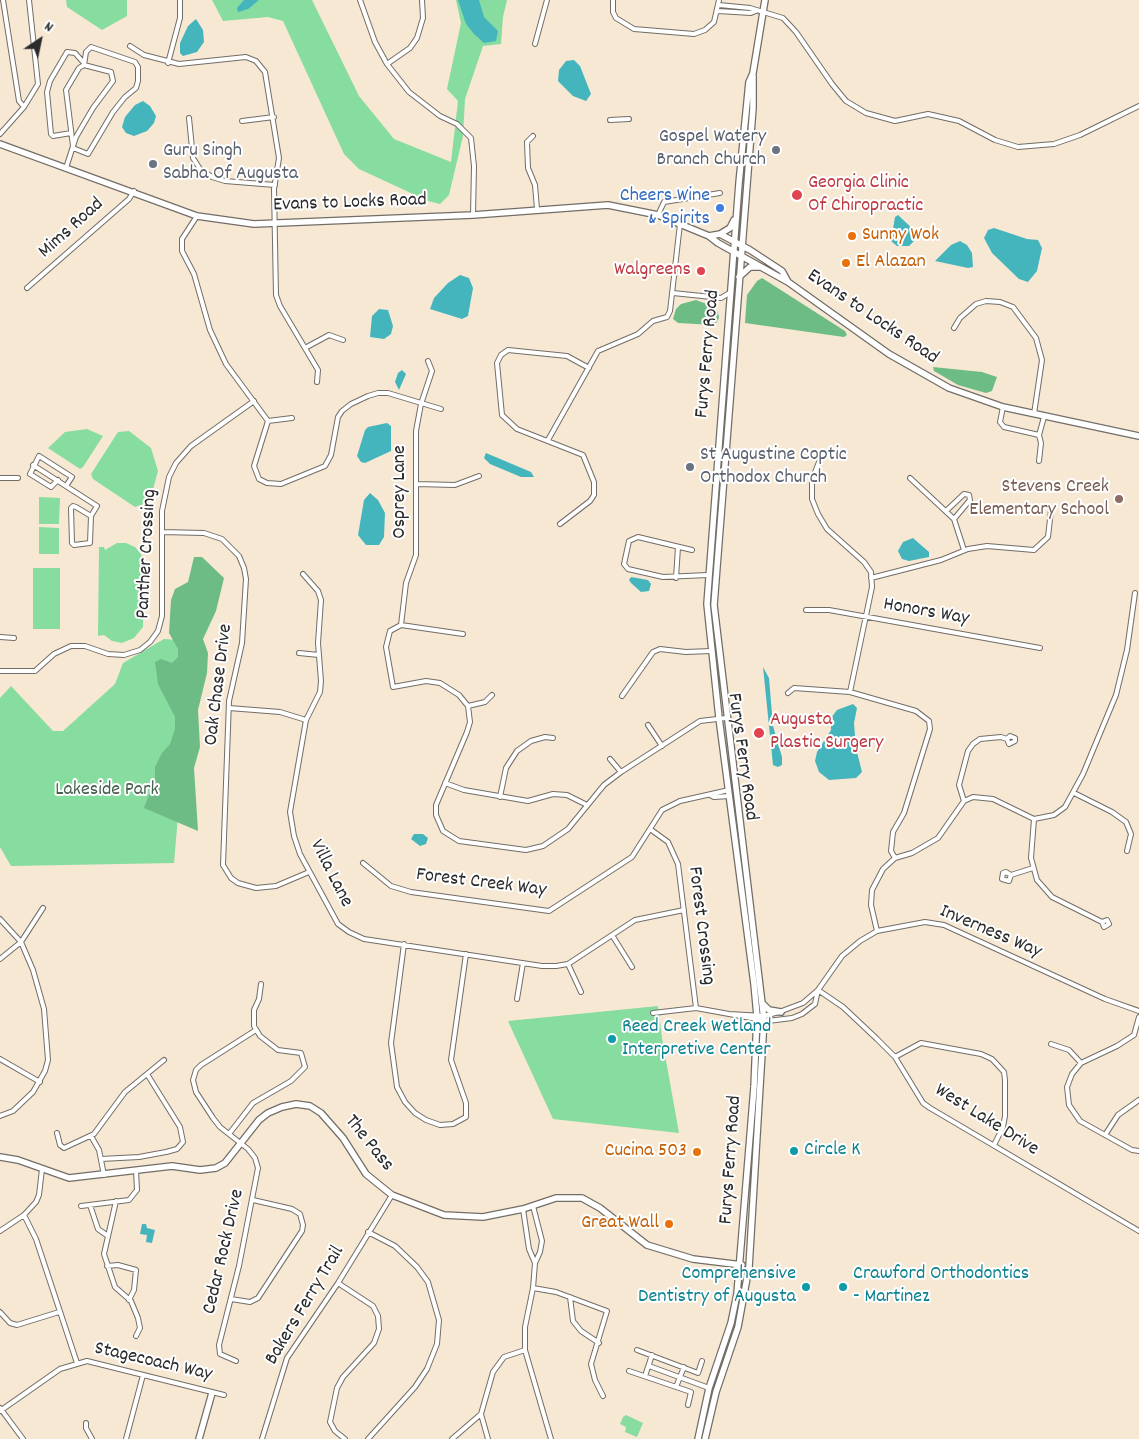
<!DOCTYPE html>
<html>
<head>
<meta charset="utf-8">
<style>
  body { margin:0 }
  #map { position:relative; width:1139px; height:1439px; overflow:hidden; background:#f7e8d4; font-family:Dekko,sans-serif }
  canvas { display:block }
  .north { position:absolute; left:15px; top:15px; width:50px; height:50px; -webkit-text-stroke:4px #fff; paint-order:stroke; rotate:34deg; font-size:14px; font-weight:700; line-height:20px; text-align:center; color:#2b2b2b }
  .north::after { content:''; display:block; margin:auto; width:18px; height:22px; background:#2b2b2b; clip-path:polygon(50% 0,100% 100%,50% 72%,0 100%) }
</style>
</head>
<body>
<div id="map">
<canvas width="1139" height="1439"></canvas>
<div class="north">N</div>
</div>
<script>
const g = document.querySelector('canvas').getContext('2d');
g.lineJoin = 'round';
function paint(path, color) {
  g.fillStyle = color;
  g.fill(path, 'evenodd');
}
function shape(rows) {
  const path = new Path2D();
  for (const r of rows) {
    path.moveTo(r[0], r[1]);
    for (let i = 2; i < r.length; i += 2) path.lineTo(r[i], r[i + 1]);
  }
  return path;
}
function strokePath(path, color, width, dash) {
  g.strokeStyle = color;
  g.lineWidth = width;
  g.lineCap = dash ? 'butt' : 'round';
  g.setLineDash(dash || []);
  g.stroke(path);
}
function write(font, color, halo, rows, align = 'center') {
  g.font = font + ' Dekko,sans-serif';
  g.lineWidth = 4;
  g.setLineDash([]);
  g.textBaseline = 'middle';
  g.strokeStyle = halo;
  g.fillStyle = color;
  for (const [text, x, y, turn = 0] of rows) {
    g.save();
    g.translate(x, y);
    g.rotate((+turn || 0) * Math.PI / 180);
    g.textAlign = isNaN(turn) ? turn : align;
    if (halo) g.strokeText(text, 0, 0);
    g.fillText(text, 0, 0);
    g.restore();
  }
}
paint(shape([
  [66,0,127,0,127,16,102,30,67,7],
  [212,0,312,0,359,96,394,139,451,162,458,101,447,89,461,23,456,0,507,0,503,17,501,44,483,46,465,99,463,136,449,195,440,204,428,201,359,169,344,154,283,21,268,17,223,21],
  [87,429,103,436,83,467,80,469,48,448,65,432],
  [129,431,151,448,158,471,152,493,144,504,135,507,93,479,91,474,118,432],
  [39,497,60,498,59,524,39,524],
  [39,527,59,528,59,554,39,554],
  [117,543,126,543,135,547,141,554,144,563,143,627,134,638,122,643,112,641,104,635,98,636,99,547,104,547,105,550],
  [33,568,60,568,60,629,33,629],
  [164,639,193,641,174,863,11,866,0,847,0,698,11,686,53,731,63,731,115,684,123,663],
  [658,1006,662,1038,679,1133,553,1119,508,1021],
  [626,1415,643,1423,637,1437,625,1432,626,1427,620,1424,623,1417]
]), '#87dc9f');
paint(shape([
  [762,278,845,331,847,335,844,337,745,323,747,295,757,281],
  [696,300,712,306,718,312,719,318,715,325,678,323,673,319,676,309,681,304],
  [933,367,982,372,997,377,992,391,986,393,958,385,934,371],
  [194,557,202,557,224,578,216,611,203,639,208,653,207,673,198,710,200,747,194,768,198,831,144,808,155,778,155,767,162,753,170,744,175,729,175,717,158,684,155,662,161,659,172,663,178,657,178,649,169,633,171,600,175,589,188,582]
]), '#6dbc86');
paint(shape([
  [244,0,259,0,248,9,238,12,237,8],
  [458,0,479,0,484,17,498,31,496,41,484,43,474,34,466,24],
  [196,19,203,30,204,42,197,52,183,56,180,53,180,43,188,26],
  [574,60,580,66,591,94,586,101,573,96,558,81,559,70,566,61],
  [143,101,150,106,156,116,154,123,147,131,134,136,126,133,122,127,125,117,135,105],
  [898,215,916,232,915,240,909,246,897,246,891,241,895,217],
  [994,228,1027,239,1038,240,1042,248,1037,271,1028,282,1019,279,992,253,984,238,988,230],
  [960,241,967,245,972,253,973,267,968,268,935,261,951,245],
  [460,275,469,278,473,288,468,316,462,319,430,309,434,298,448,283],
  [379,309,388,310,393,326,391,334,384,339,370,337,372,316],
  [402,370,406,374,399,390,395,382,398,373],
  [387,423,391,426,391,451,365,463,361,462,357,456,365,430,368,427],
  [486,453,531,472,534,477,521,477,490,464,484,458],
  [370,493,378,500,385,513,384,537,379,545,366,545,358,535,364,500],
  [913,538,929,552,929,557,909,561,902,559,898,551,903,542],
  [631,577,648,580,651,584,649,591,641,592,631,583,629,580],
  [763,667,769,678,773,726,782,757,782,765,778,767,773,765],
  [853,704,857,708,854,723,856,748,862,772,856,778,829,780,819,772,815,761,817,752,831,730,831,718,837,710],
  [414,834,423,834,428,838,426,844,420,846,411,839],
  [142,1224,146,1224,147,1228,155,1230,152,1243,146,1242,147,1235,140,1234]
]), '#45b5bd');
const street = shape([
  [3,0,19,101,24,107],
  [360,0,375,42,387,64,409,92,440,116,457,124,471,138,474,166,473,215],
  [613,0,613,12,616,18,634,29,694,34,705,30,714,22,719,0],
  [719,5,750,8,783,18,796,32,832,84,846,101,866,113,895,121,928,114,959,121,995,140,1018,147,1054,144,1080,135,1139,106],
  [718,11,751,13,756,11],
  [535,44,547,0],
  [130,46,144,55,179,64,246,57,256,61,265,72,279,158,274,189,276,295,280,306,318,370,317,382],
  [168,63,180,18,180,0],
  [387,64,410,48,417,38,423,18,422,0],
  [189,118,193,158,200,169,212,177,225,181,275,185],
  [610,120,629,119],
  [242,121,274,117],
  [71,133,53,136,51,134,47,92,50,81,67,52,75,53,84,63],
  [0,134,24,107,38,84,29,0],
  [533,136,527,142,528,168,535,185,537,209],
  [73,148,88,154,113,112,125,97,136,88,138,81,138,67,135,62,91,47,86,52,84,65],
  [66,168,76,137,93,108,113,81,111,72,84,65,79,68,66,90,73,146],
  [658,215,664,202,720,193],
  [197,216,182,239,182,251,194,274,210,330,226,364,268,421,254,466,259,479,267,483,281,484,325,466,331,455,338,417,342,411,351,404,368,396,378,393,388,393,441,409],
  [27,288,129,199,134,191],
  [673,293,721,298,731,292],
  [954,328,960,318,976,304,986,301,1000,302,1013,307,1036,338,1042,360,1034,414],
  [305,348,329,335,343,340],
  [1003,407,1000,422,1004,427,1039,435],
  [268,421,292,418],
  [548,440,598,351,638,334,653,321,667,317,670,311,680,224],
  [1039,461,1041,443,1039,435,1044,417],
  [819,462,812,480,812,499,818,514,827,529,864,562,871,572,872,587,850,692],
  [33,465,97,506,91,516,76,507,73,506,71,508,72,543,74,545,90,543,91,516],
  [0,478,18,478],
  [910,478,954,519,964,550],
  [58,480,51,487,30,474,39,456,72,477,66,486],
  [417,484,455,485,479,476],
  [946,511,964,494,969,495,970,500,954,519],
  [560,524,590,501,594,495,594,482,583,455,517,429,502,415,497,363,501,355,508,350,567,356,589,368],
  [162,532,204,533,222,539,239,556,244,568,246,579,242,643,229,701,223,865,231,878,238,883,256,888,276,886,309,872],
  [692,550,638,537,629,541,624,564,628,569,663,577,708,575],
  [303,574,318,591,321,600,318,643,321,681,320,692,306,720,290,812,294,836,300,854,338,924,349,932,364,939,542,966,556,966,568,964,635,920,684,910],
  [676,578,678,547],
  [871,578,941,560,968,549,987,546,1034,550,1048,537,1051,510],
  [806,610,829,610,1040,648],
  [401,625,406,583,416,555,416,431,421,404,432,371,428,361],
  [463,634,401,625,390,631,386,647,393,687,426,681,440,683,459,695,468,706,470,722,467,732,436,805,436,815,443,831,459,841,526,850,543,846,568,829,604,785,621,772,700,721,726,718],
  [0,637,14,638],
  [299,653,319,655],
  [0,671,35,671,54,654,71,646,85,646,108,654,124,655,140,650,150,642,158,631,162,616,162,511,169,477,176,463,191,446,254,401],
  [788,693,794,688,850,692,916,711,929,721,930,729,904,813,893,832,891,851,895,858],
  [622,696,653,652,660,649,686,652,711,651],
  [468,706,485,702,492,695],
  [229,708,280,712,306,720],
  [648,725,662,746],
  [610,759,621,772],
  [445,783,464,790,528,801,553,794,567,795,587,805],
  [1074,793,1112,812,1126,822,1131,834,1127,851],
  [710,795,714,797,730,796],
  [500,797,506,768,517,751,531,741,545,737,553,738],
  [964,801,959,785,968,751,973,744,980,739,1001,737,1007,739,1010,736,1015,738,1015,741,1009,744,1007,739],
  [1034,819,1031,858,1037,880,1052,897,1102,922,1104,927,1109,924,1107,920,1102,922],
  [650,829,668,842,678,864,696,1008],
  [363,863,391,886,411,892,549,911,632,857,662,810,680,801,729,790],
  [1011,875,1009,881,1002,879,1003,873,1006,872,1011,875,1033,868],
  [0,919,21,942,33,970,44,1009,48,1060,45,1071,33,1092,13,1111,0,1116],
  [877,931,871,905,872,890,883,869,895,858,912,853,938,838,964,801,973,797,993,799,1034,819,1054,815,1065,807,1083,774,1116,695,1127,650,1135,593],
  [612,935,632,967],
  [404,944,391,1043,397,1087,405,1102,415,1113,426,1120,440,1125,453,1124,466,1117,466,1103,451,1060,466,954],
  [0,959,21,942,43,908],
  [568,964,581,992],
  [818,990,815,1004,802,1014,792,1018,768,1021,729,1014,764,1016,779,1012,803,1003,818,990],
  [517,999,523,963],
  [1139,1011,1105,999,944,925,925,922,877,931,860,941,842,956,818,990,843,1007,877,1039,895,1057,923,1103,930,1108,1139,1231],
  [653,1013,696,1008,729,1014],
  [1139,1017,1134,1035,1117,1046,1081,1063,1072,1074,1067,1087,1069,1105,1080,1121,1132,1150,1139,1151],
  [1051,1044,1069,1050,1081,1063],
  [895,1057,921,1043,981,1054,992,1059,1004,1072,1005,1080,1005,1116,1003,1127,994,1145],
  [0,1059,40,1082],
  [57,1133,60,1145,64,1148,94,1134,125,1092,164,1060],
  [229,1134,253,1103,291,1081,305,1067,301,1053,278,1050,260,1036,254,1026,254,1010,259,999,261,984],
  [1105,1135,1118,1115,1139,1100],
  [91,1136,99,1150,104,1175],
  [101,1159,139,1157,166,1152,177,1149,183,1142,180,1127,147,1074],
  [116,1201,104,1254,115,1287,131,1301,138,1318,140,1328,136,1336],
  [90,1205,98,1229,108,1236],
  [81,1206,129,1200,137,1190,136,1170],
  [533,1206,542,1241,540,1252,535,1263],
  [523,1209,529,1249,535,1263,533,1288,525,1327,525,1350,551,1439],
  [24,1215,36,1239,77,1363],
  [0,1231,24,1215,36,1202,39,1195,42,1169],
  [107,1266,118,1265,136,1270,134,1290,129,1300],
  [338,1283,373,1306,378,1316,379,1329,374,1343,343,1377,337,1388,330,1422,335,1431,345,1439],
  [533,1288,556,1292,607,1311,591,1364,595,1380,603,1396],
  [570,1297,573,1321,581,1331,599,1343],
  [231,1299,250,1302,258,1298,302,1231,303,1225,300,1214,292,1209,253,1200],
  [0,1312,10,1323,17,1325,59,1312],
  [637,1350,698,1373,702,1361],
  [236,1361,220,1354,219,1345,239,1266,258,1168,255,1158,248,1149,220,1127,213,1118,196,1092,193,1080,196,1070,201,1065,256,1030],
  [649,1366,709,1388],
  [629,1371,691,1392,688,1405],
  [645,1376,652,1355],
  [676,1387,684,1367],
  [0,1408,23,1439],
  [0,1411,60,1369,87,1361,224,1395],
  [481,1414,488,1439],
  [86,1423,86,1428,92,1439],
  [126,1439,143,1375],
  [262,1439,287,1358,338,1283,392,1195],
  [368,1439,415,1387,427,1369,437,1344,439,1320,428,1282,417,1267,395,1246,368,1232],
  [452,1439,481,1414,493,1372,504,1357,525,1350]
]);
const secondary = shape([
  [0,144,197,216,254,224,473,215,608,205,658,215,709,236,718,243,788,282,782,271,750,250,720,234,709,236],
  [720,234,730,228,734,220],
  [739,277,750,267,760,267],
  [788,282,889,354,949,388,1003,407,1139,436],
  [763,1004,769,1010,781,1012],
  [0,1157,18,1160,69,1178,172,1166,200,1170,216,1168,225,1163,259,1120,268,1113,282,1107,296,1104,310,1106,321,1113,343,1138,366,1174,377,1183,392,1195,444,1215,483,1217,523,1209,556,1198,582,1198,600,1208,647,1245,693,1259,742,1265],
  [199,1439,212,1393],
  [698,1439,709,1388,731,1323,737,1294,754,1087,757,1016,754,984,719,718,707,604,739,183,749,82,753,73,765,0],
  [705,1439,716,1392,738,1327,749,1267,764,1020,714,605,753,108,753,76]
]);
strokePath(street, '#726d66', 6);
strokePath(secondary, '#726d66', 8);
strokePath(street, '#fff', 4);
strokePath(secondary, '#fff', 5.5);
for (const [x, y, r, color] of [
  [776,150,5,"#6b7280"],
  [153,164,5,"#6b7280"],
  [797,195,6,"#e0444e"],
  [720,208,5,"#3f7fe0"],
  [852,236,5,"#e8710a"],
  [846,263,5,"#e8710a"],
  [701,271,5,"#e0444e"],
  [690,467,5,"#6b7280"],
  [1119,499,5,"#8d6e63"],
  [759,733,6,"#e0444e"],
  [612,1039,5,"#0f9aa8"],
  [794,1151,5,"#0f9aa8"],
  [697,1152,5,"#e8710a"],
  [669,1224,5,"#e8710a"],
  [806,1287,5,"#0f9aa8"],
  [843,1287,5,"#0f9aa8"]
]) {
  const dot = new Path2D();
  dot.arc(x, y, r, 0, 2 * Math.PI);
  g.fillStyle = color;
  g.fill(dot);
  strokePath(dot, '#fff', 2);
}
write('20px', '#5b616d', '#fff', [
  ["Gospel Watery",766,138,"right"],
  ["Branch Church",766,161,"right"],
  ["Guru Singh",163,152],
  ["Sabha Of Augusta",163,175],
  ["St Augustine Coptic",700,456],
  ["Orthodox Church",700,479]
], 'left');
write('20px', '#be3a42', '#fff', [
  ["Georgia Clinic",808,184],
  ["Of Chiropractic",808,207],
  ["Walgreens",691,271,"right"],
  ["Augusta",770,721],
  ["Plastic Surgery",770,744]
], 'left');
write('20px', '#366cbe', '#fff', [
  ["Cheers Wine",710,197],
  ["& Spirits",710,220]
], 'right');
write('20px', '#2b2b2b', '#fff', [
  ["Evans to Locks Road",350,204,-2],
  ["Mims Road",72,229,-42],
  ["Evans to Locks Road",872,318,34],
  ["Furys Ferry Road",709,354,-85],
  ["Osprey Lane",401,492,-90],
  ["Panther Crossing",148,554,-87],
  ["Honors Way",926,613,10],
  ["Oak Chase Drive",220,685,-83],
  ["Furys Ferry Road",741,757,82],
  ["Villa Lane",330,874,63],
  ["Forest Creek Way",481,884,7],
  ["Forest Crossing",700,926,83],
  ["Inverness Way",990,933,23],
  ["West Lake Drive",986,1121,32],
  ["The Pass",368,1144,51],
  ["Furys Ferry Road",732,1160,-86],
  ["Cedar Rock Drive",225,1252,-77],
  ["Bakers Ferry Trail",306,1306,-59],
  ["Stagecoach Way",153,1363,13]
]);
write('20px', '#c56008', '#fff', [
  ["Sunny Wok",862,236],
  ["El Alazan",856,263],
  ["Cucina 503",687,1152,"right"],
  ["Great Wall",659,1224,"right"]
], 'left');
write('20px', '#785e54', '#fff', [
  ["Stevens Creek",1109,488],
  ["Elementary School",1109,511]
], 'right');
write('20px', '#47604e', '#fff', [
  ["Lakeside Park",107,791]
]);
write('20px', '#0d838f', '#fff', [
  ["Reed Creek Wetland",622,1028],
  ["Interpretive Center",622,1051],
  ["Circle K",804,1151],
  ["Comprehensive",796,1275,"right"],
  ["Dentistry of Augusta",796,1298,"right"],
  ["Crawford Orthodontics",853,1275],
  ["- Martinez",853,1298]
], 'left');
</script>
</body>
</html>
